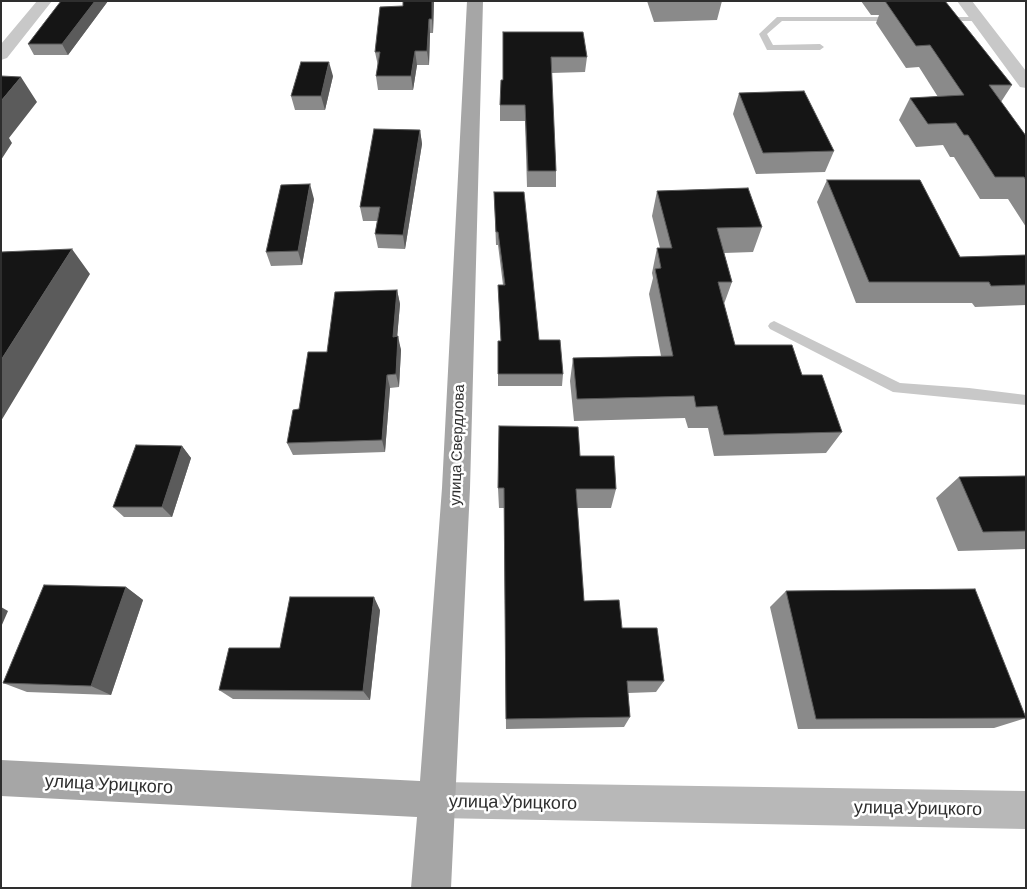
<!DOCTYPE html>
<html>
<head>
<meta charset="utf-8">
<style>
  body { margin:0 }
  #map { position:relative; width:1027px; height:889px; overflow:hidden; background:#fff; font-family:Barlow,sans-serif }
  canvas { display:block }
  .frame { position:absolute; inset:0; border:2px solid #2e2e2e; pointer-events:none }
</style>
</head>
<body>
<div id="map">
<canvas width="1027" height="889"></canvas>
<div class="frame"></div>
</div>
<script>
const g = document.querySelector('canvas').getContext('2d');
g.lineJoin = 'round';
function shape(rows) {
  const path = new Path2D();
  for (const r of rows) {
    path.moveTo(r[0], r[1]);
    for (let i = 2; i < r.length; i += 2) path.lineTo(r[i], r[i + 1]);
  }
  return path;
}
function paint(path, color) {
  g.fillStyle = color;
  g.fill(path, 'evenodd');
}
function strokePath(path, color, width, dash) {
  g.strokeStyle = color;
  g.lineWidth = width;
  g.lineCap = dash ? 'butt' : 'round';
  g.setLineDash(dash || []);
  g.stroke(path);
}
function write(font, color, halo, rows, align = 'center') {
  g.font = font + ' Barlow,sans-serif';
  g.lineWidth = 5;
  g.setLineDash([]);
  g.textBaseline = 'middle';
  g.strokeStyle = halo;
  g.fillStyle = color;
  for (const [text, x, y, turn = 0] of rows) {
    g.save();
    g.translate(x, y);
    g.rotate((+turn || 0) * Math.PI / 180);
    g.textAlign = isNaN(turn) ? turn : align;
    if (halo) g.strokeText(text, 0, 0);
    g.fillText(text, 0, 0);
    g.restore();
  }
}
paint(shape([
  [777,17,895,17,899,19,895,21,782,21,767,34,773,45,820,44,824,47,820,50,767,50,759,34,777,17],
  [938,17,978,17,982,19,978,21,938,21,938,17],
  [774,321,900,383,969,388,1026,395,1026,405,893,392,770,329,768,326,770,323,774,321]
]), '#c8c8c8');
paint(shape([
  [37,1,52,1,7,58,1,60,1,44,37,1],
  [957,1,972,1,1026,71,1026,88,1020,87,957,1]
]), '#c8c8c8');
paint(shape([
  [437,782,1026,791,1026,829,437,818,424,813,419,800,424,787,437,782]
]), '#b8b8b8');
paint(shape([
  [467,1,483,1,470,488,451,888,411,888,417,817,1,796,1,760,420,781,442,488,467,1]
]), '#a6a6a6');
paint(shape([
  [61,1,108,1,68,55,34,55,28,44],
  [434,1,433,33,430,33,429,65,417,65,413,90,378,90,376,76,378,66,375,52,403,6],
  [647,1,722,1,717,20,654,22],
  [861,1,945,1,1012,85,1001,102,1026,136,1026,227,1008,199,980,199,954,157,950,157,943,145,916,147,899,120,910,98,938,97,919,67,906,68,876,23,879,15,871,15],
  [503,32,587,57,585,72,551,73,556,171,556,187,527,187,525,121,500,121,500,105,503,80],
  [333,76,325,110,295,110,291,96],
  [739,93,834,151,825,172,756,174,733,114],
  [420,130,422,144,405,249,378,248,375,234,377,221,363,221,360,207],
  [827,180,960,257,1026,255,1026,305,975,307,972,303,856,303,817,202],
  [657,191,762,227,753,252,724,253,732,282,724,304,735,345,802,375,842,432,826,453,714,456,708,428,688,428,685,418,574,421,570,381,573,358,661,356,649,294,653,278,652,273,657,248,660,248,652,216],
  [494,192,539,340,563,374,562,386,498,386,498,374,501,341,498,285,503,285,498,245,496,245],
  [314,199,302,265,271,266,266,252],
  [397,290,400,304,397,337,401,350,399,387,390,388,385,452,293,455,287,443,327,352],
  [182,446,191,458,172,517,124,517,113,507],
  [580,456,616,489,611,508,577,508,584,601,622,628,664,681,656,692,628,693,630,717,624,727,506,729,504,508,499,508,498,488],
  [1026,476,1026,549,958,551,936,498,959,477],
  [126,587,143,600,111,695,27,692,3,683],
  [786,591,1026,718,994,728,798,729,770,607],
  [380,610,370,700,233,699,219,690,280,648]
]), '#8a8a8a');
paint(shape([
  [95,1,108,1,68,55,62,44],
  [432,1,434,1,433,33,432,19],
  [429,19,430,33,429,65,427,51],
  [415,51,417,65,413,90,411,76],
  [329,62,333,76,325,110,321,96],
  [21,77,37,102,9,138,12,143,1,160,1,101],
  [420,130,422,144,405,249,403,235],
  [310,184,314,199,302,265,298,251],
  [72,249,90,274,1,421,1,360],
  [397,290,400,304,396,350,393,337],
  [398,336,401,350,399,387,396,374],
  [387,375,390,388,385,452,382,440],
  [182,446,191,458,172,517,162,507],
  [126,587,143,600,111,695,91,686],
  [374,597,380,610,370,700,363,691],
  [1,607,8,611,1,627]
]), '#5b5b5b');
const building = shape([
  [61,1,95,1,62,44,28,44,61,1],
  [403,1,432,1,432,19,429,19,427,51,415,51,411,76,376,76,380,52,375,52,380,7,403,6,403,1],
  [885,1,945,1,1012,85,989,85,1026,136,1026,180,1024,177,995,177,968,135,964,135,956,123,928,124,910,98,964,95,930,45,916,46,885,1],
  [503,32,583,32,587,57,551,57,556,171,528,171,525,105,500,105,501,80,503,80,503,32],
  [301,62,329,62,321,96,291,96,301,62],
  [1,76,21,77,1,101,1,76],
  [804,91,834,151,763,153,739,93,804,91],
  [374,129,420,130,403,235,375,234,380,207,360,207,374,129],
  [827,180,920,180,960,257,1026,255,1026,285,991,286,989,282,869,282,827,180],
  [310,184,298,251,266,252,281,185,310,184],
  [748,188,762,227,717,228,732,282,718,282,735,345,792,345,802,375,822,375,842,432,724,435,717,406,696,407,694,396,577,399,573,358,673,356,655,269,661,268,657,248,672,248,657,191,748,188],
  [494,192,524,192,539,340,560,340,563,374,498,374,498,341,501,341,498,285,505,285,498,232,496,232,494,192],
  [72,249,1,360,1,252,72,249],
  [397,290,393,337,398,336,396,374,387,375,382,440,287,443,293,410,299,409,308,352,327,352,335,292,397,290],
  [499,426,578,427,580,456,614,456,616,489,576,489,584,601,619,600,622,628,657,628,664,681,627,681,630,717,506,719,504,488,498,488,499,426],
  [136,445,182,446,162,507,113,507,136,445],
  [1026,476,1026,531,983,532,959,477,1026,476],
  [44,585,126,587,91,686,3,683,44,585],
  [975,589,1026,718,816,719,786,591,975,589],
  [290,597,374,597,363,691,219,690,229,648,280,648,290,597]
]);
paint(building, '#151515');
strokePath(building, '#5b5b5b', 1);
write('15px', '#2e2e2e', '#fff', [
  ["улица Свердлова",457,445,-88]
]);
write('18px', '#2e2e2e', '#fff', [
  ["улица Урицкого",109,784,3],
  ["улица Урицкого",513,802,1],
  ["улица Урицкого",918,808,1]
]);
</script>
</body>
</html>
